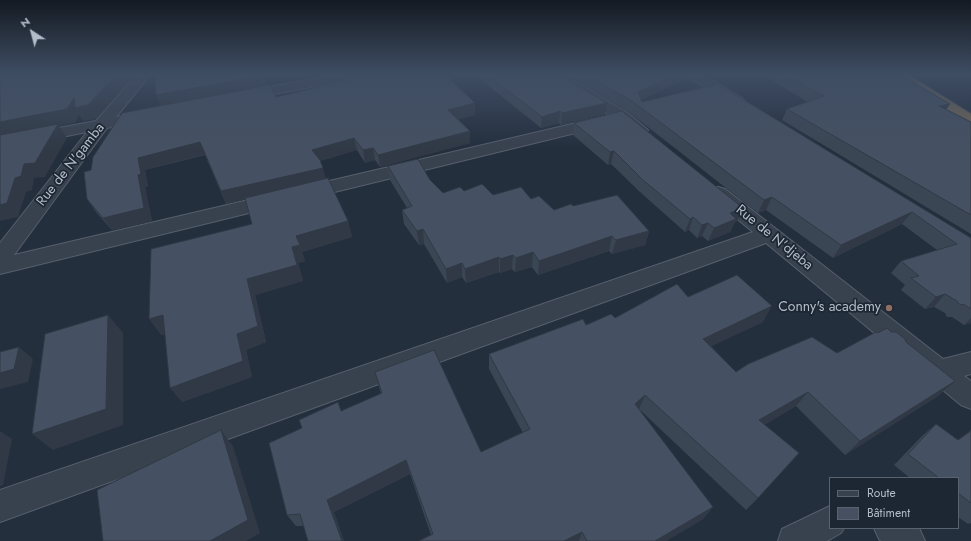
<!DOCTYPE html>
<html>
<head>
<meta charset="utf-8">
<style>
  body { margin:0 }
  #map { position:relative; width:971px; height:541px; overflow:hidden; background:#242f3e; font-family:Jost,sans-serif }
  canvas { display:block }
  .legend { position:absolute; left:829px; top:477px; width:130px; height:52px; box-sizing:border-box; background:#1d2633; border:1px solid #59626f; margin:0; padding:5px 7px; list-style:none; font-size:12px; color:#b4bcc9 }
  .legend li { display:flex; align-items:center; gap:8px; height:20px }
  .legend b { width:20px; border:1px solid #59626f }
  .north { position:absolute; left:12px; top:12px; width:40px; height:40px; -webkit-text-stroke:3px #1d2633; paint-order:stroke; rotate:324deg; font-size:11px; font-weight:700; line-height:16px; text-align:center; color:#b4bcc9 }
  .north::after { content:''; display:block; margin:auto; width:14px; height:18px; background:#b4bcc9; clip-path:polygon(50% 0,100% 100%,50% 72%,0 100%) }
</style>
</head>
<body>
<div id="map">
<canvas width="971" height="541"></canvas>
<ul class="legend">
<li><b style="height:5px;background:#38414e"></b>Route</li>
<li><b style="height:11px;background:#455162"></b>Bâtiment</li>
</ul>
<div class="north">N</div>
</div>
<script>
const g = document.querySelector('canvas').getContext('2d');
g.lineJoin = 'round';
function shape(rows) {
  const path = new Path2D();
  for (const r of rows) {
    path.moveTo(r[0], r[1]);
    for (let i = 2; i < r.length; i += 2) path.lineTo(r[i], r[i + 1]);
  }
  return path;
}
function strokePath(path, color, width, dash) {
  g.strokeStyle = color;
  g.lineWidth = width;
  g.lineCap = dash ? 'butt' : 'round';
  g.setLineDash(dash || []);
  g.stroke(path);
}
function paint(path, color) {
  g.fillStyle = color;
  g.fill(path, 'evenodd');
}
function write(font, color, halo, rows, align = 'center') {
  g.font = font + ' Jost,sans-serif';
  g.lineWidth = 3.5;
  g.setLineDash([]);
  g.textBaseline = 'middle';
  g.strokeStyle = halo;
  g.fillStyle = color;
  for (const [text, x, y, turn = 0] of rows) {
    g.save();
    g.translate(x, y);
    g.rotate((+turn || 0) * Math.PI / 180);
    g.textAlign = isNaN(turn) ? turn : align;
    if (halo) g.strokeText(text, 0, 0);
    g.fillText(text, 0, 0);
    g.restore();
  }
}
const minor = shape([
  [137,74,151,74,116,117,145,111,151,113,153,116,151,119,107,128,14,255,602,117,608,119,610,122,608,125,0,274,0,243,87,132,0,149,0,139,96,121,137,74],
  [338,74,365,74,363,77,358,78,243,100,238,99,236,96,238,93,243,92,338,74],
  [546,74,562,74,629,114,648,130,646,133,640,135,634,133,617,120,548,77,546,74],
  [686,74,702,74,742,98,745,101,742,104,737,106,732,104,688,77,686,74],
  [718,187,725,189,943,359,971,352,971,374,964,376,971,381,971,409,961,405,766,243,0,522,0,490,753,232,711,197,709,193,711,189,718,187],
  [830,506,830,528,844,528,841,533,827,541,778,541,782,529,830,506],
  [874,528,919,528,925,541,881,541,879,539,874,528]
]);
const highway = shape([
  [891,74,907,74,971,114,971,126,965,124,893,77,891,74]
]);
strokePath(minor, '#565f6c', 2);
strokePath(highway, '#434c59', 2);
paint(minor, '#38414e');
paint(highway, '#746855');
paint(shape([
  [348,74,445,74,475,115,458,119,470,143,380,167,375,160,365,163,357,150,320,161,326,179,348,221,352,237,302,252,305,261,298,263,303,281,255,295,266,342,246,350,252,377,182,402,165,334,161,335,252,224,246,199,226,204,205,155,145,170,148,186,145,187,152,221,112,230,96,212,87,199,91,170,268,85,276,97,345,80,345,78,349,77],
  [474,74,559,74,605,114,561,125,559,123,541,128],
  [564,74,689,74,687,78,641,100,642,102,718,84,971,238,971,323,964,325,952,317,947,317,945,313,934,307,925,309,901,290,905,285,891,273,901,261,937,250,902,224,833,258,766,210,758,213,630,113],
  [776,74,899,74,950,104,946,109,971,122,971,234,782,120,787,109,808,102,773,81],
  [574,123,743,208,737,221,735,222,730,232,708,241,702,236,697,238,689,230,685,232,640,192,611,164,608,165,573,135],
  [388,166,430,180,443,193,464,191,531,199,554,210,573,206,649,231,645,245,612,254,609,251,538,275,532,267,515,272,512,269,500,273,499,272,466,283,462,277,447,283,424,244,419,245,404,224,402,210,407,208,390,180],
  [688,297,763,322,711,346,736,372,837,353,878,333,891,332,906,342,955,381,938,396,845,455,796,406,764,425,758,498,746,510,639,409,713,507,703,519,666,541,419,541,431,535,410,474,334,512,344,541,308,541,304,526,296,526,287,515,302,428,381,394,375,372,481,452,523,433,489,369,489,354,586,325,615,318],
  [936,424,958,440,971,430,971,523,968,524,958,517,958,478,910,478,894,465,922,436]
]), '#3b4654');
paint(shape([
  [117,74,133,74,120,92,96,119,83,121,79,115,75,123,59,126,67,138,45,177,34,178,32,190,26,192,18,217,0,221,0,122,74,98],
  [677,74,689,74,687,78,635,103,638,92],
  [265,75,268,86,161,106,156,95],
  [475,103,475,115,449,122,448,110],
  [607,103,605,114,561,125,562,113],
  [950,104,942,116,939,106],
  [560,111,559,123,541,128,542,117],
  [470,131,470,143,380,167,378,155],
  [354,138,357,150,316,162,312,150],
  [200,142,206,154,145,170,148,186,145,187,152,221,112,230,103,218,138,175,138,158],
  [373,148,375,160,365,163,363,150],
  [614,151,611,164,608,165,610,152],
  [323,168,326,180,226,204,221,191],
  [772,197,766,210,758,213,764,200],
  [743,208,737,221,735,222,730,232,708,241,714,228,730,213],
  [912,212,902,224,833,258,841,245],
  [693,217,689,230,685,232,690,219],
  [348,221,352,237,302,252,296,236],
  [708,223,702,236,697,238,702,225],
  [423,229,424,244,419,245,417,231],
  [649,231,645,245,612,254,616,240],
  [612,236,609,251,538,275,539,261],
  [300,245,305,261,298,263,303,281,255,295,266,342,246,350,252,377,182,402,170,388,237,334,247,279,292,247],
  [533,252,532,267,515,272,516,258],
  [513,255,512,269,500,273,500,259],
  [499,257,499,272,466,283,465,269],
  [462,263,462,277,447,283,446,269],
  [945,294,934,307,925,309,936,297],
  [772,306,763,322,695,354,703,339],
  [108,315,123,333,123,425,53,450,32,434],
  [163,315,174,331,161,335,149,319],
  [971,318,971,323,964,325],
  [19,347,33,359,28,382,0,389,0,373],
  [955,381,938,396,845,455,860,441],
  [808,392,796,406,748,434,759,420],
  [645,395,639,409,629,418,635,404],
  [221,430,233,446,260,533,246,541,210,541],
  [0,431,12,439,3,485,0,486],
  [406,460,410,474,334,512,344,541,342,541,327,500],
  [713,507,703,519,666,541,655,541],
  [582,532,579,541,564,541]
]), '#303945');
const building = shape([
  [0,74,117,74,88,105,75,108,74,98,67,109,0,122,0,74],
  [155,74,264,74,265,75,156,95,155,74],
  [350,74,445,74,475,103,448,110,470,131,378,155,373,148,363,150,354,138,312,150,320,160,323,168,221,191,200,142,138,158,141,174,138,175,144,208,103,218,87,199,84,172,91,170,93,157,122,113,270,85,276,97,347,80,345,78,352,76,350,74],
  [487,74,559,74,607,103,562,113,560,111,542,117,487,74],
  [585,74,677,74,638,92,642,102,718,84,971,238,971,309,965,305,959,304,957,301,945,294,936,297,911,278,919,276,901,261,957,244,912,212,841,245,772,197,764,200,632,101,585,74],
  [784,74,899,74,950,104,939,106,971,122,971,215,787,109,824,96,784,74],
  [622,111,743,208,730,213,736,219,714,228,708,223,702,225,693,217,690,219,643,180,614,151,610,152,574,123,622,111],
  [58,124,35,163,24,164,21,176,15,178,7,203,0,205,0,135,58,124],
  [418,159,430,180,443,193,460,187,464,191,482,184,493,195,521,187,531,199,539,196,554,210,571,204,573,206,617,195,649,231,616,240,612,236,539,261,533,252,516,258,513,255,500,259,499,257,465,269,462,263,446,269,423,229,417,231,402,210,412,206,388,166,418,159],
  [328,178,348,221,296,236,300,245,292,247,297,265,247,279,258,326,237,334,243,361,170,388,163,315,149,319,151,249,252,224,245,198,328,178],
  [737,275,772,306,703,339,736,372,748,364,812,337,837,353,876,332,878,333,887,328,891,332,896,332,905,339,906,342,955,381,860,441,808,392,759,420,799,453,758,498,645,395,635,404,713,507,655,541,587,541,582,532,564,541,419,541,433,534,406,460,327,500,342,541,308,541,300,514,287,515,269,443,302,428,299,420,338,402,341,411,382,393,375,372,434,350,481,452,530,429,489,354,583,319,586,325,611,314,615,318,677,284,688,297,737,275],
  [108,315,106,409,32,434,45,334,108,315],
  [19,347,14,369,0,373,0,352,19,347],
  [936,424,958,440,971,431,971,503,958,493,958,478,939,478,908,454,936,424],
  [221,430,248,520,210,541,103,541,97,490,221,430]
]);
paint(building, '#455162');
strokePath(building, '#303945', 1);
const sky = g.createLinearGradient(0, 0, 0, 149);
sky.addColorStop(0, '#141a22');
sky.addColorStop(0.5, '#3f4d63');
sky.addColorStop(1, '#3f4d6300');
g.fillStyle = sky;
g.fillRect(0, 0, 971, 149);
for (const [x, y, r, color] of [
  [889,308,4,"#8d6e63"]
]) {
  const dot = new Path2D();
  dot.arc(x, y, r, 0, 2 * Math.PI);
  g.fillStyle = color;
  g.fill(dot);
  strokePath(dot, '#1d2633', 1.5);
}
write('14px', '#b4bcc9', '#1d2633', [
  ["Rue de N'gamba",71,165,-52],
  ["Rue de N'djeba",774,238,39]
]);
write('14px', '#b4bcc9', '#1d2633', [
  ["Conny's academy",881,308]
], 'right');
</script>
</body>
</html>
